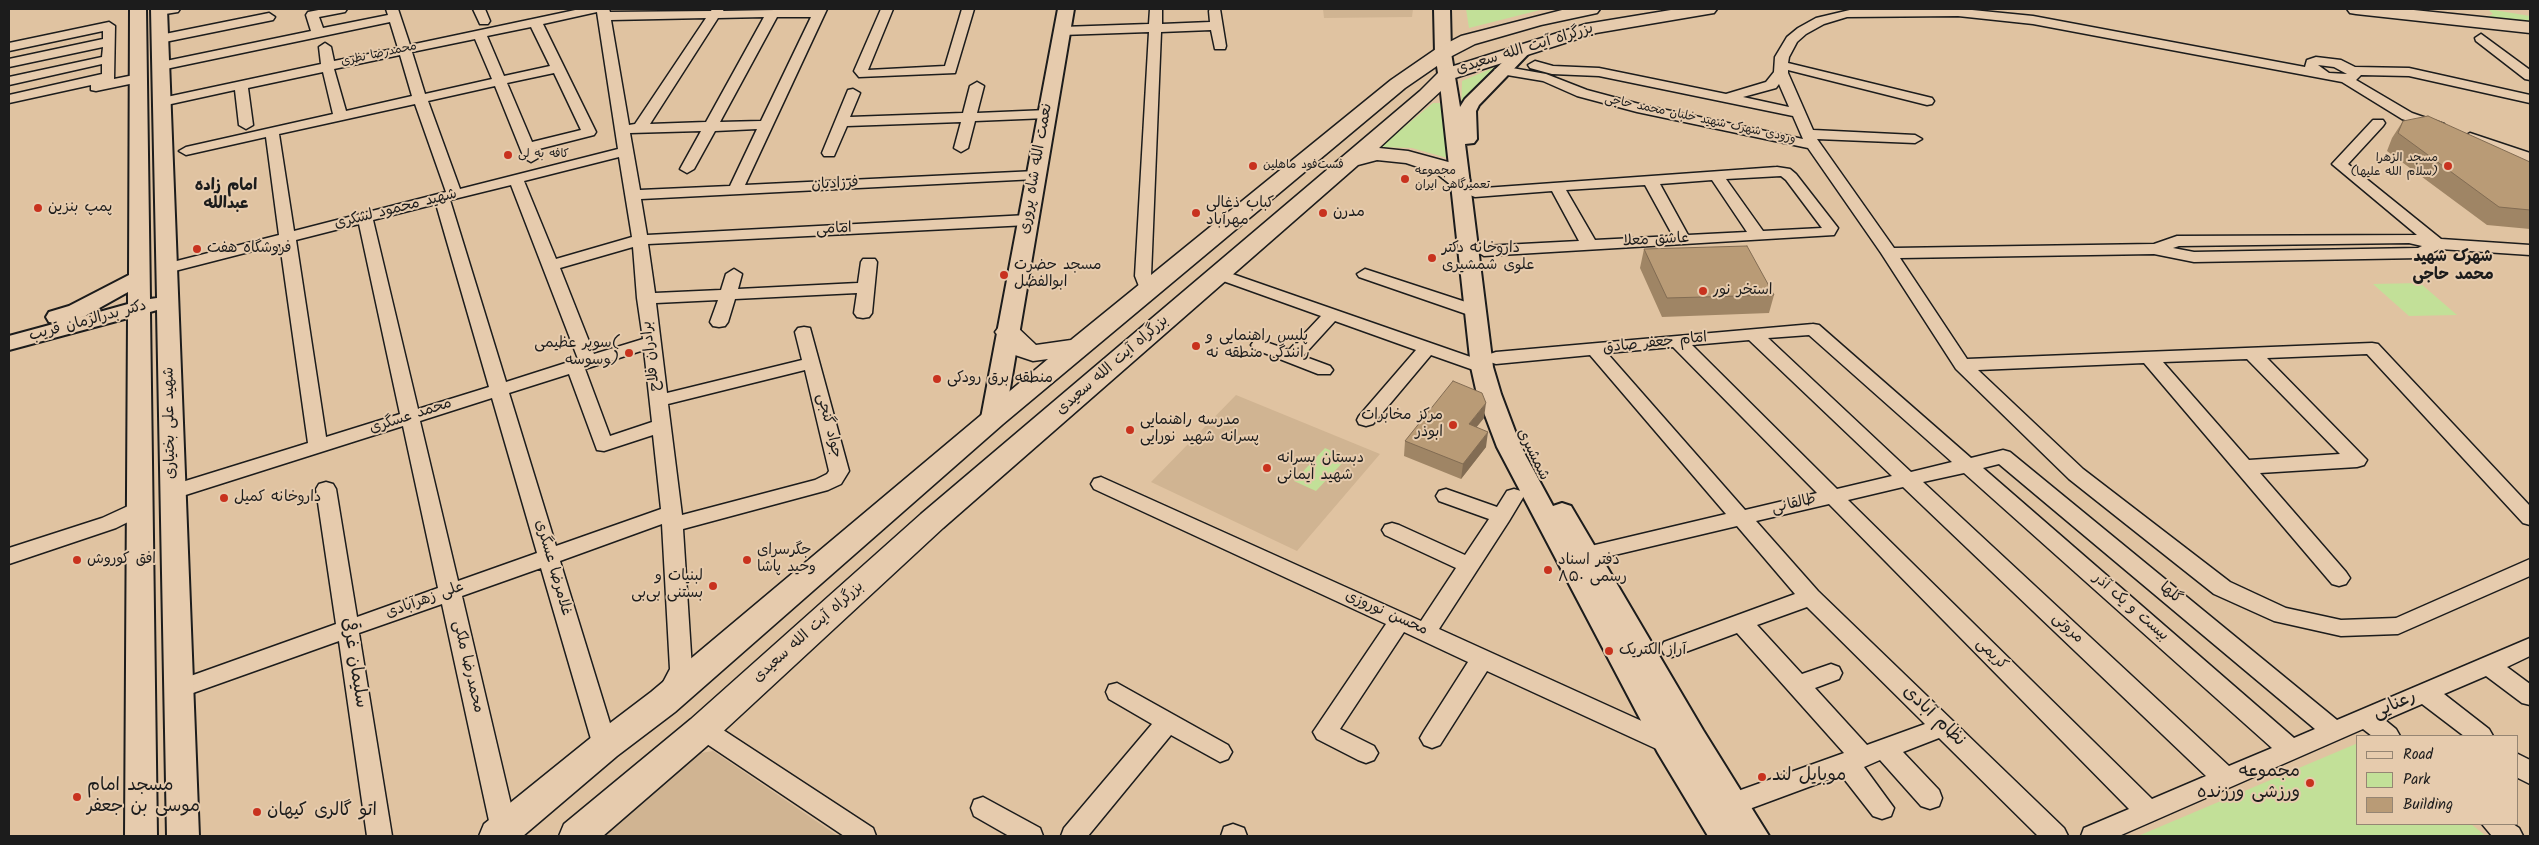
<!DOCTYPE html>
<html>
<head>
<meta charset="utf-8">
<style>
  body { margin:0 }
  #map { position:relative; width:2539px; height:845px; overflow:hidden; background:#e0c3a1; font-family:Kalam,sans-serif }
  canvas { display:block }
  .frame { position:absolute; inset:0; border:10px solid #1c1c1c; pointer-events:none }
  .legend { position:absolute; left:2356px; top:735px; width:162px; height:90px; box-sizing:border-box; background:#e6cbad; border:1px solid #958573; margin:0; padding:6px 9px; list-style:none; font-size:15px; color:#1c1c1c }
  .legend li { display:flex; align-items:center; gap:10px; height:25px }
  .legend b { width:25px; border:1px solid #958573 }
</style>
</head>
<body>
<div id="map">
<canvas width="2539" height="845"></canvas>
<div class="frame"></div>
<ul class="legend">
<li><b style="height:6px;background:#e6cbad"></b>Road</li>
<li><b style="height:14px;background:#c2e098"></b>Park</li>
<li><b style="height:14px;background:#b99b76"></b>Building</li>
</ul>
</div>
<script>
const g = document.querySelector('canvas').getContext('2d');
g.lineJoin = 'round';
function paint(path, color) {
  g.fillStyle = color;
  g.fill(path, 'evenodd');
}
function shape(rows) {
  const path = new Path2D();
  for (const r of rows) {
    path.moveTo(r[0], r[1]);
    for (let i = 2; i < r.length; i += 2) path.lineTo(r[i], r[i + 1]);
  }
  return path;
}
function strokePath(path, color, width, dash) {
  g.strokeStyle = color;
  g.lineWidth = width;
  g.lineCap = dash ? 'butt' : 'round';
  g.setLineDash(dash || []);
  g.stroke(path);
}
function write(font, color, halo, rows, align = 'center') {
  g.font = font + ' Kalam,"Playpen Sans Arabic",sans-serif';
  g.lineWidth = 4;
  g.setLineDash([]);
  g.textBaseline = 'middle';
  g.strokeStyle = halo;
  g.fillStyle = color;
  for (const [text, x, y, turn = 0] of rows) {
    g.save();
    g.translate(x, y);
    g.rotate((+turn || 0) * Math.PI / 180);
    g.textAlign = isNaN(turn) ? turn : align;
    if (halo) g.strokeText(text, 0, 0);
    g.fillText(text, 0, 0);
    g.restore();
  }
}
paint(shape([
  [1323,9,1413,9,1412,17,1324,18],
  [1236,395,1380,454,1297,551,1151,482],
  [713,751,838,836,590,836,683,756]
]), '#d0b492');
paint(shape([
  [1466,9,1544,9,1469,28],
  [2488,9,2530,16,2530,22,2487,17,2493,14],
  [1495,67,1477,87,1461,116,1462,81],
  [1433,103,1441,103,1447,158,1412,148,1380,147],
  [2420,283,2457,315,2409,316,2373,284],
  [1325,448,1347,458,1316,491,1294,481],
  [2358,743,2358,824,2471,824,2486,836,2138,836]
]), '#c2e098');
const minor = shape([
  [154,9,180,9,178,12,159,15,155,14,154,9],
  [324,9,347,9,345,12,319,17,323,28,388,15,386,9,398,9,410,45,580,9,609,9,610,12,711,11,712,9,724,9,723,11,827,9,745,185,1036,171,1043,175,1036,179,641,199,647,235,1028,215,1036,220,1028,225,648,244,655,293,721,290,726,274,734,269,742,274,738,289,858,283,861,262,863,259,875,259,877,262,872,313,869,317,863,318,857,317,854,313,857,293,735,299,728,322,725,326,719,327,713,326,710,322,718,300,656,303,667,393,802,360,795,332,798,328,804,327,810,328,849,471,841,484,828,490,683,529,692,669,678,697,670,699,662,697,659,690,670,669,662,524,560,561,617,746,613,753,605,756,597,753,593,746,541,568,462,596,517,830,514,836,494,836,491,830,442,604,359,633,392,836,367,836,339,641,179,698,171,695,168,689,171,683,336,624,316,489,319,484,326,482,333,484,336,489,357,617,438,588,403,426,173,499,166,497,163,492,166,487,308,443,280,244,167,273,159,268,161,265,279,235,266,137,186,155,179,151,186,147,333,114,323,72,248,88,253,125,246,129,239,125,235,90,162,106,155,102,162,98,321,64,319,47,325,43,331,47,334,61,398,48,390,22,161,70,154,66,161,62,311,31,306,15,308,12,324,9],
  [597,12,618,149,460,189,428,101,495,86,524,158,531,162,538,158,535,150,594,135,596,132,543,24,597,12],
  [764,17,706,122,650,124,718,18,764,17],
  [777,17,811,17,761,121,720,122,777,17],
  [706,18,635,124,629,125,611,20,706,18],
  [531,27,550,66,504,76,487,36,531,27],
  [475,39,492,79,425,94,412,52,475,39],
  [400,55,412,96,346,111,334,69,400,55],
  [554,73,581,130,532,142,507,83,554,73],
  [415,104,446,192,294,231,279,134,415,104],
  [757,129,730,186,640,190,630,133,701,131,680,169,687,173,694,169,715,131,757,129],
  [619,157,632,237,556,259,524,181,619,157],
  [511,185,578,359,506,382,450,200,511,185],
  [436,204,489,387,418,409,373,220,436,204],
  [359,224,400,414,326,437,296,240,359,224],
  [633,247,637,298,643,339,594,354,560,268,633,247],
  [644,350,652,422,610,436,585,369,644,350],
  [805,370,829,471,827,474,815,480,682,515,668,404,805,370],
  [569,374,597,450,604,451,653,435,661,509,556,546,509,393,569,374],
  [492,398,537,553,458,581,420,421,492,398],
  [473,9,485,9,490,21,488,24,480,24,473,9],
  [881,9,893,9,868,70,945,66,962,9,974,9,955,73,859,77,854,71,881,9],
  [1150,9,1162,9,1162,24,1210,22,1209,11,1210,9,1220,9,1226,46,1225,49,1215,49,1211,30,1161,32,1151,276,1156,290,1148,295,1142,294,1135,276,1149,32,1062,35,1056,31,1062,27,1149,24,1150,9],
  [1854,9,1962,9,2033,16,2305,67,2307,60,2316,57,2341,60,2355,67,2409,68,2530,95,2530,103,2409,76,2361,75,2356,80,2412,113,2444,124,2446,127,2444,130,2439,131,2402,119,2342,82,2033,24,1958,16,1847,17,1824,24,1806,34,1797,42,1789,57,1788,63,1932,98,1934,101,1932,104,1927,105,1788,70,1788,73,1813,130,1915,135,1922,139,1915,143,1817,139,1894,248,2154,244,2177,236,2417,235,2332,164,2373,120,2383,120,2385,123,2383,126,2348,164,2441,239,2530,245,2530,255,2440,249,2421,258,2194,262,2154,254,1900,258,1967,359,2372,343,2378,344,2530,506,2530,525,2523,523,2367,354,2267,358,2367,460,2364,465,2357,467,2260,473,2346,572,2350,578,2346,584,2339,586,2332,584,2144,363,1978,370,2083,469,2230,582,2286,608,2341,620,2396,618,2530,559,2530,576,2398,634,2341,636,2274,621,2214,594,2069,479,1956,369,1881,253,1808,148,1637,112,1577,96,1543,81,1501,74,1494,70,1501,66,1546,74,1587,90,1643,105,1803,139,1793,116,1599,76,1552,74,1530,68,1528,65,1535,61,1553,66,1599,68,1726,94,1766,82,1774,72,1775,57,1787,37,1798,28,1816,18,1854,9],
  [2318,65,2334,67,2347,74,2329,73,2318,65],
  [1779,84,1789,107,1743,97,1776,88,1779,84],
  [2409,243,2422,246,2418,248,2194,252,2173,248,2179,246,2409,243],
  [2247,359,2340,454,2249,460,2163,362,2247,359],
  [269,13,275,17,273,20,160,43,154,39,160,35,269,13],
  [109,22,115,26,114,79,139,74,144,75,146,78,144,81,96,91,91,90,91,85,9,103,9,95,102,74,102,64,9,85,9,77,102,57,103,47,9,67,9,59,103,39,103,31,9,51,9,43,109,22],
  [2481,34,2530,70,2530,80,2525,79,2476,41,2475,38,2481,34],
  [977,82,984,86,977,113,1047,110,1054,114,1047,118,975,121,968,148,961,152,954,148,961,122,847,126,834,156,824,156,822,153,848,90,853,89,860,93,850,117,963,113,970,86,977,82],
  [2470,133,2530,153,2530,162,2465,140,2463,137,2470,133],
  [1777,167,1790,169,1796,174,1838,228,1834,235,1484,256,1476,251,1484,246,1579,241,1552,191,1475,197,1470,195,1467,192,1470,189,1777,167],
  [1781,176,1786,180,1822,228,1763,231,1726,179,1781,176],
  [1712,180,1747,232,1688,235,1660,184,1712,180],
  [1645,185,1673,236,1595,240,1566,190,1645,185],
  [1218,269,1488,363,1491,367,1488,371,1482,373,1431,355,1373,424,1366,426,1359,424,1357,420,1359,416,1416,350,1335,321,1303,356,1330,366,1333,370,1330,374,1318,374,1254,349,1251,345,1254,341,1260,340,1289,350,1321,316,1212,277,1210,274,1218,269],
  [1365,269,1481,307,1484,311,1481,315,1469,315,1359,277,1357,274,1365,269],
  [1813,324,1819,325,1971,458,2003,450,2010,452,2337,720,2530,638,2530,656,2507,667,2530,684,2530,705,2522,703,2486,676,2444,694,2489,729,2493,736,2464,736,2422,704,2385,720,2396,729,2400,736,2372,736,2363,729,2119,836,2081,836,2084,828,2129,809,1829,504,1756,521,1818,591,2064,828,2068,836,2038,836,1939,738,1903,752,1939,790,1942,798,1939,806,1930,809,1921,806,1880,760,1864,767,1894,808,1891,816,1882,819,1873,816,1841,775,1733,815,1724,812,1721,804,1724,796,1844,753,1737,633,1672,657,1664,654,1661,648,1664,642,1795,594,1737,526,1585,562,1578,559,1575,554,1578,549,1726,514,1590,355,1496,364,1490,362,1487,358,1490,354,1496,352,1813,324],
  [1809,335,1952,462,1911,472,1768,338,1809,335],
  [1749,340,1892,476,1837,489,1692,345,1749,340],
  [1673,347,1817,493,1745,510,1607,353,1673,347],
  [1999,464,2315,729,2294,738,1983,468,1999,464],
  [1964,473,2272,748,2229,766,1923,482,1964,473],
  [1903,487,2206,776,2152,799,1848,500,1903,487],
  [1807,607,1925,724,1867,745,1815,688,1839,679,1842,673,1839,667,1831,664,1802,674,1757,625,1807,607],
  [1101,477,1421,621,1456,568,1385,535,1382,530,1385,525,1392,523,1399,525,1465,555,1489,519,1439,501,1436,496,1439,491,1446,489,1497,507,1507,491,1514,489,1521,491,1524,496,1509,521,1439,629,1677,737,1681,744,1677,751,1669,754,1661,751,1487,671,1440,745,1432,748,1424,745,1420,738,1424,731,1468,662,1404,632,1340,729,1374,746,1378,753,1374,760,1366,763,1358,760,1317,739,1313,732,1386,624,1094,489,1091,484,1094,479,1101,477],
  [139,501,146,503,149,508,146,513,116,528,9,564,9,548,102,518,139,501],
  [1117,683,1228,745,1232,752,1228,759,1220,762,1171,735,1088,836,1061,836,1064,828,1152,724,1109,699,1106,692,1109,685,1117,683],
  [703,719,711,722,873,828,876,836,844,836,695,736,691,729,695,722,703,719],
  [2518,754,2530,760,2530,784,2518,778,2518,754],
  [983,797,1040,828,1043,836,1009,836,974,816,971,808,974,800,983,797],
  [1233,824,1244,828,1247,836,1221,836,1224,827,1233,824],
  [2482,824,2513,824,2519,828,2523,836,2492,836,2482,824]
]);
const major = shape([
  [130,9,146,9,150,299,157,298,151,9,167,9,199,836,167,836,157,310,150,312,157,836,125,836,128,318,9,350,9,336,57,323,49,322,46,317,49,312,69,306,129,275,130,9],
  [128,292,128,304,74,319,85,316,128,292],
  [1058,9,1074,9,1005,418,1001,423,993,426,985,423,981,418,1058,9],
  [1434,9,1450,9,1451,53,1460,107,1465,99,1520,45,1532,45,1534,48,1479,105,1476,111,1477,139,1474,143,1465,144,1493,367,1501,394,1521,447,1553,506,1562,503,1571,506,1703,730,1769,836,1708,836,1658,753,1497,447,1477,394,1471,367,1441,93,1435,53,1434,9]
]);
const highway = shape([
  [1566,9,1600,9,1597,13,1541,25,1475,44,1450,57,1405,88,1003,424,675,712,617,756,523,836,479,836,484,824,593,736,651,692,1048,359,1033,361,1015,355,995,332,999,327,1008,324,1017,327,1036,345,1071,340,1391,80,1436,49,1461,36,1566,9],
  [1677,9,1717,9,1714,13,1708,14,1596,33,1455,78,1379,148,1408,151,1452,163,1467,175,1470,180,1467,185,1459,187,1451,185,1436,173,1406,163,1377,160,1358,165,943,528,715,739,603,836,559,836,564,824,691,719,921,514,1420,91,1441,70,1586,24,1677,9],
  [2347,9,2404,9,2530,22,2530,33,2356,14,2350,13,2347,9]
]);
strokePath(minor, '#1c1c1c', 3);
strokePath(major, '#1c1c1c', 4);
strokePath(highway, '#1c1c1c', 3);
paint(minor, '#e6cbad');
paint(major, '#e6cbad');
paint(highway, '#e6cbad');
paint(shape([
  [2403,121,2530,162,2530,229,2487,225,2387,151,2392,138],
  [1644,249,1774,295,1769,313,1662,317,1640,268],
  [1484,418,1476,427,1486,447,1461,479,1404,456,1405,441]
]), '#9f8565');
paint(shape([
  [1486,403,1484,418,1467,439,1469,424],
  [1488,432,1486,447,1461,479,1463,464]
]), '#826c53');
const building = shape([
  [2428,116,2530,162,2530,210,2499,207,2398,133,2403,121,2428,116],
  [1747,246,1774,295,1667,298,1644,249,1747,246],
  [1453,381,1482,393,1486,403,1469,424,1488,432,1463,464,1405,441,1453,381]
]);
paint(building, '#b99b76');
strokePath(building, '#826c53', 1);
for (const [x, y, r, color] of [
  [508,155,5,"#c8321e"],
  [1253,166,5,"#c8321e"],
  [2448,166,5,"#c8321e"],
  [1405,179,5,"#c8321e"],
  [38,208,5,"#c8321e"],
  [1196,213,5,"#c8321e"],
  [1323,213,5,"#c8321e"],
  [197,249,5,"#c8321e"],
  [1432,258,5,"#c8321e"],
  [1004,275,5,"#c8321e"],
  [1703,291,5,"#c8321e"],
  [1196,346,5,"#c8321e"],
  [629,353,5,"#c8321e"],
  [937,379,5,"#c8321e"],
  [1453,425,5,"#c8321e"],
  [1130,430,5,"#c8321e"],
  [1267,468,5,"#c8321e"],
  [224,498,5,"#c8321e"],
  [77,560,5,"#c8321e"],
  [747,560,5,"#c8321e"],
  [1548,570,5,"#c8321e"],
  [713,586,5,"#c8321e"],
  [1609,651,5,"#c8321e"],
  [1762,777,5,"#c8321e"],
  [2310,783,5,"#c8321e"],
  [77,797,5,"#c8321e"],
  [257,812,5,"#c8321e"]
]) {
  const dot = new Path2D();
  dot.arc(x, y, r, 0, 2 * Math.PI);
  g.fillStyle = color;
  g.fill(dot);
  strokePath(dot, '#e6cbad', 2);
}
write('12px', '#1c1c1c', '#e6cbad', [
  ["محمدرضا نظری",379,55,-12],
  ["ورودی شهرک شهید خلبان محمد حاجی",1700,120,12]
]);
write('12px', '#1c1c1c', '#e6cbad', [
  ["کافه به لی",518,155],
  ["مسجد الزهرا",2438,159,"right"],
  ["(سلام الله علیها)",2438,173,"right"],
  ["فست‌فود ماهلین",1263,166],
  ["مجموعه",1415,172],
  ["تعمیرگاهی ایران",1415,186]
], 'left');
write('15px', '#1c1c1c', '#e6cbad', [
  ["بزرگراه آیت الله سعیدی",1525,50,-17],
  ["نعمت الله شاه پروری",1037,169,-80],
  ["فرزادیان",835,185,-3],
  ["شهید محمود لشکری",396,210,-14],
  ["امامی",834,230,-3],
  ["عاشق معلا",1656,241,-3],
  ["دکتر بدرالزمان قریب",88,322,-15],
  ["امام جعفر صادق",1655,344,-6],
  ["برادران فلاح",652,356,-97],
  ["بزرگراه آیت الله سعیدی",1113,366,-41],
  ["محمد عسگری",411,417,-18],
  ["شهید علی بختیاری",171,423,-91],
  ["جواد گنجی",828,426,76],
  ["شمشیری",1532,455,64],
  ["طالقانی",1794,505,-13],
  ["غلامرضا عسگری",552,568,74],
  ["گلها",2170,594,40],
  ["علی زهرآبادی",425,601,-20],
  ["بیست و یک آذر",2130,608,41],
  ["محسن نوروزی",1386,614,24],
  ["مروتی",2067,629,43],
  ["بزرگراه آیت الله سعیدی",809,633,-42],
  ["کریمی",1991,655,45],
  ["محمدرضا ملکی",467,667,77]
]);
write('15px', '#1c1c1c', '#e6cbad', [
  ["کباب ذغالی",1206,204],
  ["مهرآباد",1206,221],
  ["پمپ بنزین",48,208],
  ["مدرن",1333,213],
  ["فروشگاه هفت",207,249],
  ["داروخانه دکتر",1442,249],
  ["علوی شمشیری",1442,266],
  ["مسجد حضرت",1014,266],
  ["ابوالفضل",1014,283],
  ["استخر نور",1713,291],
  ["پلیس راهنمایی و",1206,337],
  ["رانندگی منطقه نه",1206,354],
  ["سوپر عظیمی(",619,344,"right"],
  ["وسوسه)",619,361,"right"],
  ["منطقه برق رودکی",947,379],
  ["مرکز مخابرات",1443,416,"right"],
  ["ابوذر",1443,433,"right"],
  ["مدرسه راهنمایی",1140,421],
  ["پسرانه شهید نورایی",1140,438],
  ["دبستان پسرانه",1277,459],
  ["شهید ایمانی",1277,476],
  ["داروخانه کمیل",234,498],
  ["جگرسرای",757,551],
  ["وحید پاشا",757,568],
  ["افق کوروش",87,560],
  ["دفتر اسناد",1558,561],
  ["رسمی ۸۵۰",1558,578],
  ["لبنیات و",703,577,"right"],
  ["بستنی بی‌بی",703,594,"right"],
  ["آراز الکتریک",1619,651]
], 'left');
write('bold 16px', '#1c1c1c', '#e6cbad', [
  ["امام زاده",226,187],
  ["عبدالله",226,205],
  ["شهرک شهید",2453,258],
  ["محمد حاجی",2453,276]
]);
write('18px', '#1c1c1c', '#e6cbad', [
  ["سلیمان غرقی",353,663,81],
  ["رعنایی",2395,706,-24],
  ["نظام آبادی",1933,717,44]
]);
write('18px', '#1c1c1c', '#e6cbad', [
  ["مجموعه",2300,773,"right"],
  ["ورزشی ورزنده",2300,794,"right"],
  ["موبایل لند",1772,777],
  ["مسجد امام",87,787],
  ["موسی بن جعفر",87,808],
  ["اتو گالری کیهان",267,812]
], 'left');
</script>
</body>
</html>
